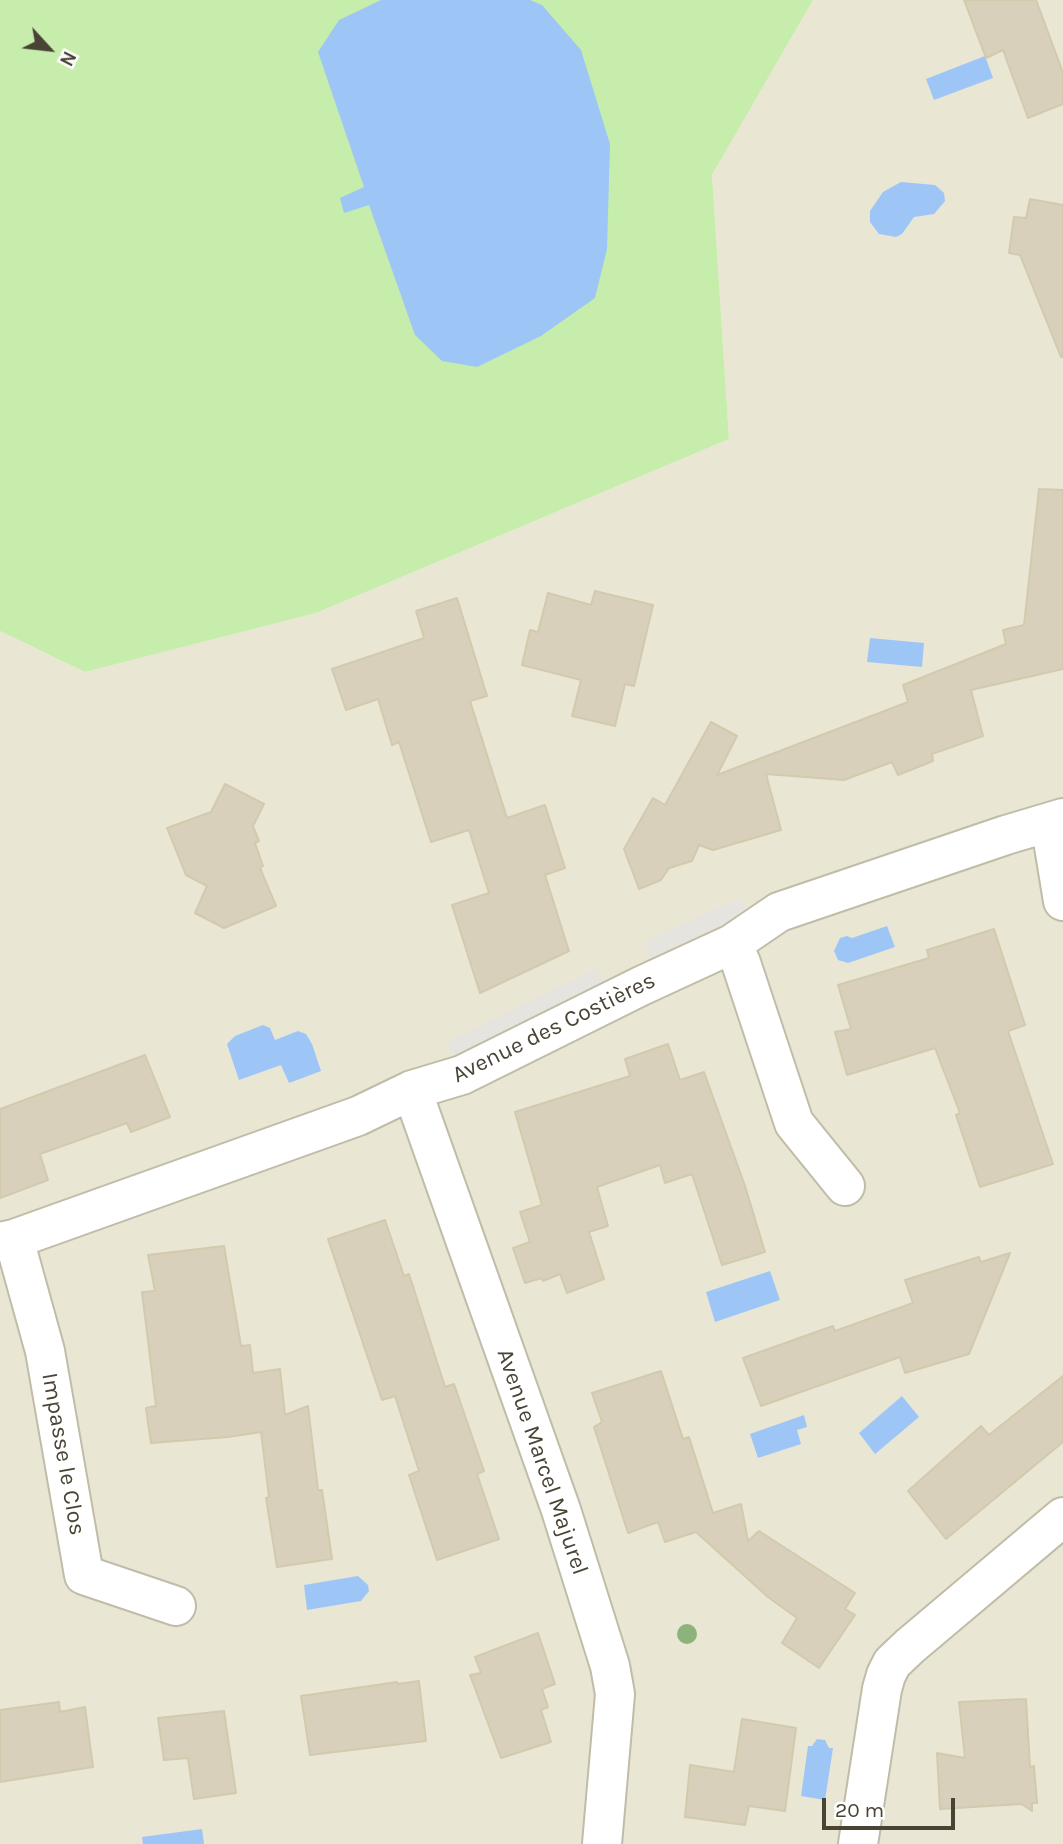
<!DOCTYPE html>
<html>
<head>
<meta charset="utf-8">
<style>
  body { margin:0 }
  #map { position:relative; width:1063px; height:1844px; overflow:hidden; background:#f5f2e6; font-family:Karla,sans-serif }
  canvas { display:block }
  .north { position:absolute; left:14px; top:14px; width:70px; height:70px; -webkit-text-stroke:5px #fff; paint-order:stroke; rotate:117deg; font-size:19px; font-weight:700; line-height:28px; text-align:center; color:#484335 }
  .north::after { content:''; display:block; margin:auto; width:24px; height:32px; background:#484335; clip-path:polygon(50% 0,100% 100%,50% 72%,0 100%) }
  .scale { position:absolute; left:822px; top:1798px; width:133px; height:32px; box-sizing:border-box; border:4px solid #484335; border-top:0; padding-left:9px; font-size:21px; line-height:24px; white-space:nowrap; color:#484335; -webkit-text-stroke:5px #fff; paint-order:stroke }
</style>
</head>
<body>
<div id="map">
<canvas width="1063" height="1844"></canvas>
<div class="north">N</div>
<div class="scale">20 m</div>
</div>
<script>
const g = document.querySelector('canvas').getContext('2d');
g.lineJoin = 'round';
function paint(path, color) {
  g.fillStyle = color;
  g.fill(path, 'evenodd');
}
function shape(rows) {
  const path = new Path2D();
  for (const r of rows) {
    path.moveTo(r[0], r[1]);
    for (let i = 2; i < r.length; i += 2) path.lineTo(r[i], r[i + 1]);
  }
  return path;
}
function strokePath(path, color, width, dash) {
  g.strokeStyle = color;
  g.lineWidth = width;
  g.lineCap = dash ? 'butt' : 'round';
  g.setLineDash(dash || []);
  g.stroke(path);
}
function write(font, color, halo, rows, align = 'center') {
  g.font = font + ' Karla,sans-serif';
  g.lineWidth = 7;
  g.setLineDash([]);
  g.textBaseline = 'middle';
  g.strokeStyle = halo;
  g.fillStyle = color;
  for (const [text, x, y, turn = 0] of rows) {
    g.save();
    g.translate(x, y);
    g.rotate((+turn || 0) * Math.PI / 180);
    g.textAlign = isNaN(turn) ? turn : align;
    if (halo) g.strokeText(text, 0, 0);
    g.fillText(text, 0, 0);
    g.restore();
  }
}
paint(shape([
  [813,0,1063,0,1063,1844,0,1844,0,631,85,672,316,613,729,439,712,175]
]), '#e9e6d4');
paint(shape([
  [0,0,813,0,712,175,729,439,316,613,85,672,0,631]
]), '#c6edab');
paint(shape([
  [740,899,747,913,650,959,644,942,708,912],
  [595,969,604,983,456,1058,445,1043]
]), '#e5e4df');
paint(shape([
  [381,0,530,0,542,5,581,50,610,144,607,249,595,298,541,336,477,367,442,361,415,335,369,205,344,213,340,198,364,187,318,52,339,20],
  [985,56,993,78,934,100,926,79],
  [901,182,935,185,944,193,945,201,934,214,914,217,902,234,896,237,879,234,870,222,870,211,883,192],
  [870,638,924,643,922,667,867,662],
  [887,926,895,947,848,963,838,960,834,951,840,938,847,936,852,938],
  [263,1025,270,1028,275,1040,298,1031,306,1034,312,1044,321,1071,289,1083,281,1065,239,1080,227,1044,235,1036],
  [770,1271,780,1300,715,1322,706,1292],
  [902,1396,919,1417,875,1454,859,1433],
  [804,1415,807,1427,797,1430,801,1444,758,1458,750,1434],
  [358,1576,368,1585,369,1591,361,1601,307,1610,304,1585],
  [817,1739,825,1740,829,1748,833,1748,825,1800,801,1796,808,1746,812,1746],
  [202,1829,204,1844,143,1844,142,1837]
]), '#9dc6f7');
const building = shape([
  [964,0,1036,0,1063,73,1063,104,1028,118,1003,50,986,58,964,0],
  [1030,199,1063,205,1063,357,1061,357,1020,255,1009,253,1014,217,1026,218,1030,199],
  [1039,489,1063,490,1063,669,971,690,983,736,932,754,933,761,898,775,892,762,844,780,766,774,781,830,713,850,699,845,692,861,669,868,661,880,639,889,624,849,653,798,665,805,711,722,737,736,717,775,908,702,903,685,1006,644,1003,630,1024,625,1039,489],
  [595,591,653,605,634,686,625,684,615,726,572,716,581,680,522,665,530,630,538,632,548,593,591,605,595,591],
  [457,598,487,696,470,701,507,818,545,805,565,868,545,875,569,951,480,993,452,905,489,893,469,830,431,842,399,742,392,745,378,699,346,710,332,669,424,638,416,611,457,598],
  [225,784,264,804,253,826,259,841,255,843,263,866,260,868,276,906,224,928,195,913,207,886,186,875,167,828,211,812,225,784],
  [994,929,1025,1025,1008,1031,1053,1164,980,1187,956,1115,960,1113,935,1048,847,1075,835,1032,851,1029,838,985,929,958,927,950,994,929],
  [668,1044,680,1080,704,1072,745,1186,765,1252,722,1265,692,1174,665,1183,660,1165,597,1187,608,1226,589,1232,604,1279,567,1293,560,1274,543,1281,542,1278,525,1283,513,1248,530,1242,520,1212,542,1205,515,1112,630,1076,625,1059,668,1044],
  [145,1055,170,1117,131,1132,127,1123,40,1154,48,1180,0,1198,0,1109,145,1055],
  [385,1220,404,1276,409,1274,445,1387,454,1384,484,1471,477,1474,499,1539,437,1560,409,1475,419,1471,395,1396,382,1400,328,1239,385,1220],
  [224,1246,241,1346,250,1345,253,1373,280,1369,285,1415,308,1406,318,1490,322,1490,332,1559,277,1567,266,1498,269,1497,261,1432,228,1437,151,1443,146,1408,156,1406,142,1292,155,1291,148,1255,224,1246],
  [1010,1253,969,1354,905,1373,900,1357,761,1406,743,1358,833,1326,835,1331,913,1303,905,1280,979,1257,981,1262,1010,1253],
  [661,1371,683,1439,689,1437,713,1513,741,1504,748,1541,759,1531,855,1593,845,1609,855,1615,819,1668,782,1643,797,1618,768,1597,696,1532,665,1542,658,1522,628,1533,594,1427,602,1422,592,1393,661,1371],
  [1063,1376,1063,1442,946,1539,908,1491,981,1426,989,1435,1063,1376],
  [538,1633,555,1684,542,1689,548,1707,541,1710,551,1742,501,1758,470,1675,481,1673,475,1657,538,1633],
  [419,1681,426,1741,310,1755,301,1696,397,1682,398,1684,419,1681],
  [1026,1699,1030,1767,1034,1766,1037,1803,1032,1803,1032,1811,1022,1804,940,1809,937,1753,965,1758,959,1702,1026,1699],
  [59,1702,60,1712,85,1707,93,1767,0,1782,0,1710,59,1702],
  [224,1711,236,1793,194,1799,188,1758,164,1760,158,1718,224,1711],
  [742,1719,796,1728,785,1811,749,1806,745,1825,685,1817,690,1765,734,1772,742,1719]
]);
paint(building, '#d8d0bb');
strokePath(building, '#d3caad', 2);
const minor = shape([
  [1050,822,1063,901],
  [732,944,741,963,794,1123,845,1186],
  [412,1090,561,1510,610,1666,615,1694,602,1844],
  [14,1239,45,1351,84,1575,176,1606],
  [0,1242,14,1239,358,1116,412,1090,462,1075,641,986,732,944,779,912,1006,835,1063,818],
  [858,1844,882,1689,886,1675,892,1663,910,1646,1063,1517]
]);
strokePath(minor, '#c1bca8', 42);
strokePath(minor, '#fff', 38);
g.fillStyle = '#8db37a';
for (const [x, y] of [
  [687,1634]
]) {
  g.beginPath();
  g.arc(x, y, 10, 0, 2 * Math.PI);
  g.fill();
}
write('23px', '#484335', '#fff', [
  ["Avenue des Costières",554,1028,-26],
  ["Impasse le Clos",63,1454,80],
  ["Avenue Marcel Majurel",542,1462,71]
]);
</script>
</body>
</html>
